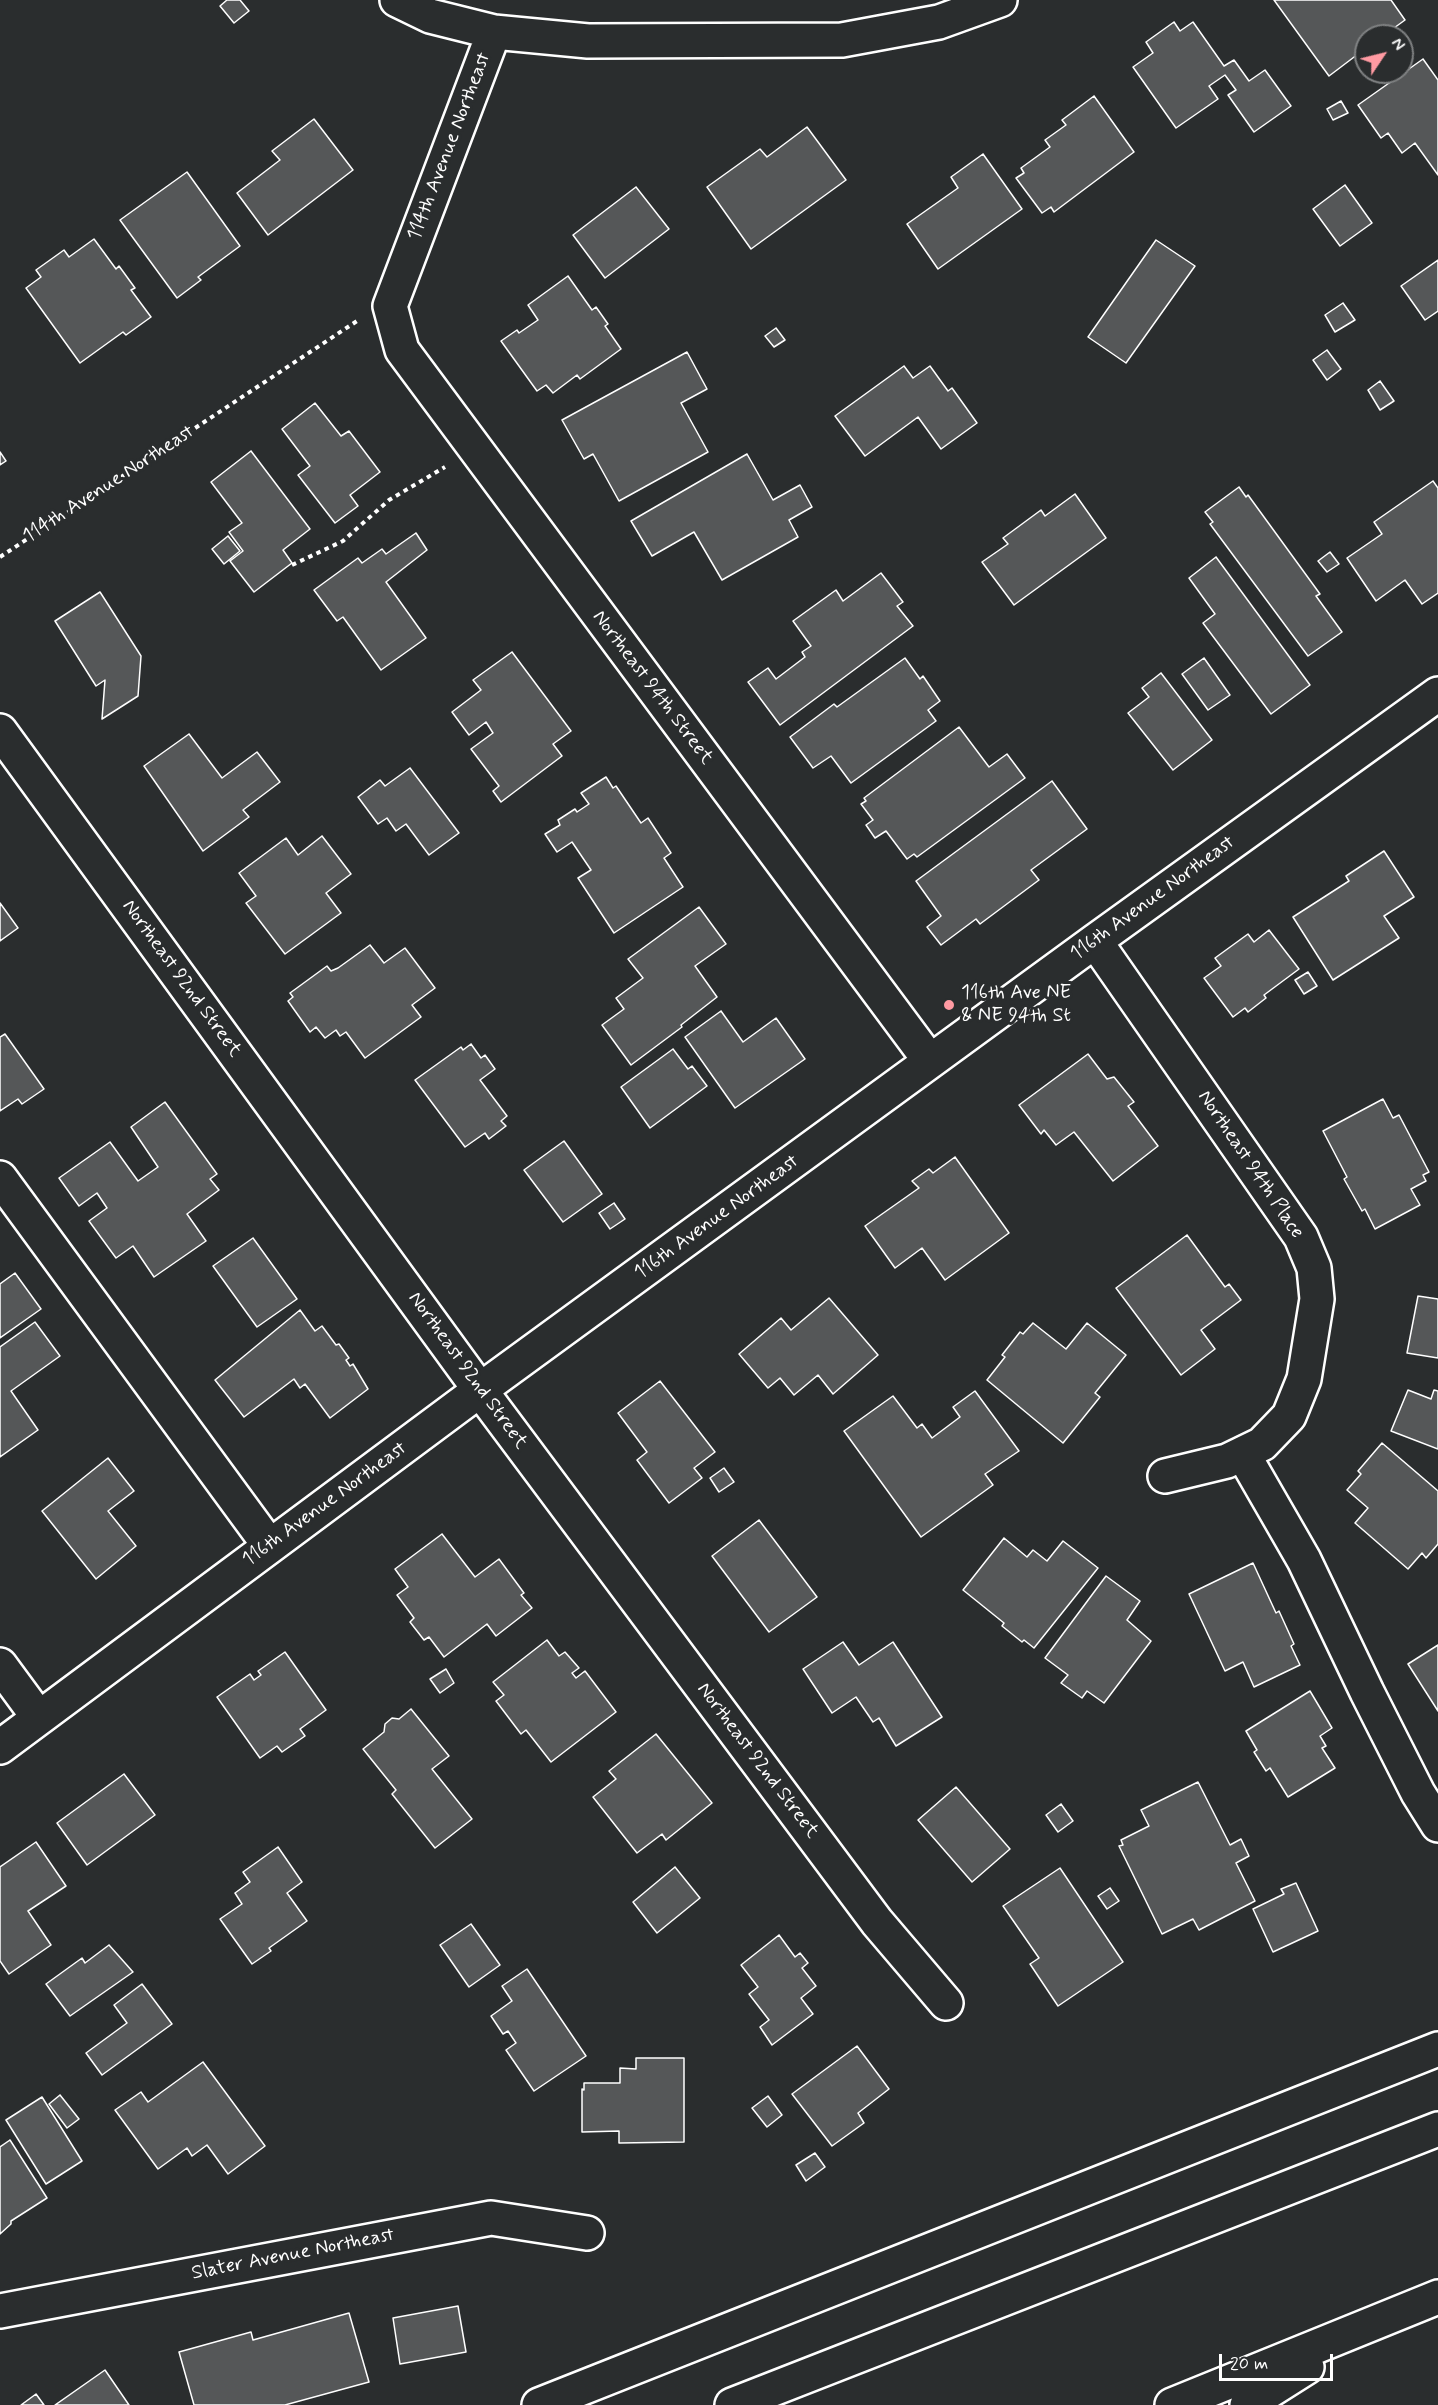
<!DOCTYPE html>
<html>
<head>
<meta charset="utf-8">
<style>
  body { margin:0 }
  #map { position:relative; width:1438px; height:2405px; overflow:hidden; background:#2a2d2e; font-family:Mynerve,sans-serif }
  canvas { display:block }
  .north { position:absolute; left:1354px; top:24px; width:60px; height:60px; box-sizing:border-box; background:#2a2d2e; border:2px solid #7f8182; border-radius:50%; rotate:55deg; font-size:16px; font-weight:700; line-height:24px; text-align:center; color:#fff }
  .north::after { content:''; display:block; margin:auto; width:21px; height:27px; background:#ff9aa2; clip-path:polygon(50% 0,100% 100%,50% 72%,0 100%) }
  .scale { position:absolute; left:1219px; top:2354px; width:114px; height:27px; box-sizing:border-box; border:3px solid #fff; border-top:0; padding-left:8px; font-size:18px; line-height:21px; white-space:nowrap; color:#fff; -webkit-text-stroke:4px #2a2d2e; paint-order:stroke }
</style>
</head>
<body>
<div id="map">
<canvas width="1438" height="2405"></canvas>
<div class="north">N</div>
<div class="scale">20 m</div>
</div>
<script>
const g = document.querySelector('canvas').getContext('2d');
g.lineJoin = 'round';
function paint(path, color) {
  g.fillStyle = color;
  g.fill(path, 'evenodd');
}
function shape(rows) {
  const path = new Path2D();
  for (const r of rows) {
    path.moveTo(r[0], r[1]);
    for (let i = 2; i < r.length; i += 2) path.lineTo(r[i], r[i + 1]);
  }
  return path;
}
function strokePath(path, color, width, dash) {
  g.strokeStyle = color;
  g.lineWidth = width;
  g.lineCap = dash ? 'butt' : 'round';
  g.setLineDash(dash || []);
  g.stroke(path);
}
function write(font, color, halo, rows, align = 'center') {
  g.font = font + ' Mynerve,sans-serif';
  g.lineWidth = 6;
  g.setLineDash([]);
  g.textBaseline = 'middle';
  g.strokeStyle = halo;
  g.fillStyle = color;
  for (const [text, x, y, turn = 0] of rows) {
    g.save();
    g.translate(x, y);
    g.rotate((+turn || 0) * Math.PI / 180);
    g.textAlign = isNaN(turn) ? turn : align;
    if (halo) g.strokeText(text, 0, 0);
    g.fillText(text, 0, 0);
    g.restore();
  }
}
const building = shape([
  [227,0,240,0,249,11,234,23,220,6,227,0],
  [1274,0,1391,0,1405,20,1383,36,1366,36,1366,48,1329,76,1274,0],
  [1174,22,1180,31,1193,22,1224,66,1234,60,1249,81,1265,70,1291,106,1254,132,1228,95,1236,90,1225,75,1209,86,1218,99,1176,128,1133,67,1153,53,1146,42,1174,22],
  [1423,59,1438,80,1438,175,1415,143,1402,153,1388,133,1381,138,1358,105,1423,59],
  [1094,96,1134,152,1054,212,1051,207,1042,213,1016,178,1024,173,1021,168,1050,147,1045,140,1066,125,1062,120,1094,96],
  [1341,101,1348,113,1333,120,1327,109,1341,101],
  [314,119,353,170,268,235,237,193,280,160,272,151,314,119],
  [807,127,846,180,751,249,707,187,760,149,767,157,807,127],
  [983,154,1022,209,938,269,907,224,958,188,951,177,983,154],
  [187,172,240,246,198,277,201,280,177,298,120,220,187,172],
  [1345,185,1372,223,1340,246,1313,209,1345,185],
  [636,187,669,229,605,278,573,235,636,187],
  [94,239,116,269,119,266,135,288,131,290,151,317,126,335,123,332,80,363,26,288,41,277,36,270,64,250,69,257,94,239],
  [1156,240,1195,266,1126,363,1088,337,1156,240],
  [1438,260,1438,311,1425,320,1401,286,1438,260],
  [568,276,592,310,596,307,608,324,605,326,621,349,580,379,577,375,553,393,546,385,537,391,501,341,517,330,519,333,538,320,528,305,568,276],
  [1343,303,1355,320,1335,332,1325,315,1343,303],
  [776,328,785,340,774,347,765,336,776,328],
  [1327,350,1341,369,1327,380,1313,360,1327,350],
  [687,352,707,389,681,403,708,452,619,501,593,454,584,459,562,420,687,352],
  [904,366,913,378,930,366,948,391,952,388,977,423,941,449,918,417,865,456,835,416,904,366],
  [1380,381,1394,401,1380,410,1368,390,1380,381],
  [315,403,341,436,349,431,380,472,350,495,358,506,335,523,298,475,310,466,282,429,315,403],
  [251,451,310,529,283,550,292,563,254,592,230,561,243,551,229,532,242,523,211,482,251,451],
  [0,452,6,461,0,465,0,452],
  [747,454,773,500,800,485,812,507,789,520,798,537,722,580,694,532,652,556,631,521,747,454],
  [1433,481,1438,488,1438,593,1422,604,1405,580,1376,601,1347,558,1382,534,1374,522,1433,481],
  [1239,487,1246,497,1248,495,1320,594,1316,596,1342,632,1308,656,1210,524,1213,522,1205,512,1239,487],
  [1075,494,1106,538,1014,605,982,562,1008,544,1003,538,1041,510,1045,516,1075,494],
  [416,533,427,550,386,582,426,638,381,670,343,617,337,621,314,590,358,558,362,563,382,549,386,554,416,533],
  [228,536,240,551,224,564,212,549,228,536],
  [1330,552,1339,564,1327,572,1318,561,1330,552],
  [1216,557,1310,685,1271,714,1203,623,1215,614,1189,578,1216,557],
  [881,573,903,602,897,606,913,626,780,725,748,682,768,668,776,679,805,657,802,652,811,646,793,621,836,590,843,601,881,573],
  [100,592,141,656,138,696,102,719,105,680,96,686,55,621,100,592],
  [512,652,571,731,553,744,562,756,501,802,493,791,499,786,471,749,493,733,486,722,469,735,452,712,481,690,473,680,512,652],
  [905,658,920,679,923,676,940,701,928,710,936,721,851,783,831,756,813,768,790,737,834,704,837,707,905,658],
  [1204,658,1230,695,1208,710,1182,674,1204,658],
  [1161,673,1212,740,1173,770,1128,713,1149,697,1142,688,1161,673],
  [959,727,989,767,1007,754,1025,778,917,857,914,854,907,859,886,831,875,838,866,825,873,820,861,804,866,801,864,798,959,727],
  [189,734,222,778,257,752,280,782,243,810,249,817,203,851,144,766,189,734],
  [410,768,459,833,429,855,406,824,396,831,387,818,378,824,358,797,380,780,385,786,410,768],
  [606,777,613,788,616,786,641,823,648,818,671,853,664,858,683,887,614,933,578,878,591,870,572,842,557,852,545,834,560,825,558,820,575,809,577,812,589,804,581,793,606,777],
  [1052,781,1087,829,1031,870,1039,880,980,924,976,919,941,945,927,927,941,916,916,881,1052,781],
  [322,836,351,874,326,893,341,913,285,954,246,903,256,896,239,873,286,838,298,855,322,836],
  [1384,851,1414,897,1384,916,1399,938,1333,980,1293,917,1349,881,1346,876,1384,851],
  [0,903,18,928,0,941,0,903],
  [699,907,726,944,695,966,717,997,681,1025,682,1027,631,1065,602,1025,624,1009,616,998,643,978,628,959,699,907],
  [1269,930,1299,969,1264,995,1266,998,1248,1012,1245,1008,1233,1017,1204,978,1221,966,1215,958,1248,934,1254,942,1269,930],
  [370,945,384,963,405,948,435,988,412,1005,421,1017,365,1058,346,1032,340,1036,336,1030,325,1038,316,1027,310,1032,288,1001,293,997,290,993,327,966,331,971,338,968,370,945],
  [1308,972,1317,986,1304,994,1295,980,1308,972],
  [721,1011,743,1042,776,1018,805,1059,735,1108,685,1037,721,1011],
  [5,1034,44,1089,22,1104,18,1099,0,1111,0,1037,5,1034],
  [471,1044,481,1058,485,1055,495,1069,480,1080,507,1116,501,1121,506,1126,489,1139,485,1133,465,1147,415,1080,461,1047,463,1050,471,1044],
  [673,1049,688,1069,692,1066,707,1086,650,1128,621,1087,673,1049],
  [1088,1054,1107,1079,1114,1077,1134,1102,1128,1106,1158,1146,1113,1181,1074,1132,1056,1145,1044,1130,1041,1134,1019,1105,1088,1054],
  [1383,1099,1393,1118,1399,1115,1429,1172,1423,1175,1426,1181,1411,1189,1420,1205,1375,1229,1365,1209,1362,1211,1344,1179,1347,1177,1323,1131,1383,1099],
  [165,1102,217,1174,210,1179,219,1190,187,1214,206,1241,154,1277,133,1246,116,1258,89,1221,107,1208,97,1193,79,1206,59,1178,110,1142,138,1181,158,1167,131,1127,165,1102],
  [564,1141,602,1194,563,1222,524,1170,564,1141],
  [955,1157,1009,1233,945,1280,922,1248,895,1268,865,1226,919,1188,912,1181,929,1169,933,1173,955,1157],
  [614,1203,625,1219,610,1229,599,1213,614,1203],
  [1187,1235,1225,1287,1229,1284,1241,1300,1201,1330,1215,1349,1181,1375,1116,1288,1187,1235],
  [253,1238,297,1299,257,1327,213,1266,253,1238],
  [15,1273,41,1309,0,1338,0,1284,15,1273],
  [1418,1296,1438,1299,1438,1358,1407,1353,1418,1296],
  [829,1298,878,1355,833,1394,818,1375,794,1395,780,1378,768,1388,739,1354,781,1318,791,1330,829,1298],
  [300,1310,315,1331,322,1326,336,1345,339,1344,349,1358,346,1360,350,1366,353,1364,368,1389,330,1418,305,1384,300,1388,294,1379,244,1417,215,1380,300,1310],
  [35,1322,60,1356,11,1391,38,1430,0,1457,0,1347,35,1322],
  [1033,1323,1066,1349,1087,1323,1126,1355,1095,1393,1100,1397,1063,1443,987,1380,1005,1357,1002,1355,1020,1332,1023,1334,1033,1323],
  [660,1381,715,1452,694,1468,702,1478,669,1503,637,1460,647,1452,618,1413,660,1381],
  [1408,1390,1431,1399,1434,1390,1438,1391,1438,1449,1391,1431,1408,1390],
  [975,1391,1019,1451,985,1474,993,1485,921,1537,844,1431,893,1396,917,1428,922,1424,932,1438,960,1417,953,1407,975,1391],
  [1382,1443,1438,1491,1438,1544,1426,1558,1422,1553,1408,1569,1355,1523,1368,1508,1347,1490,1361,1474,1358,1471,1382,1443],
  [108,1458,134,1491,108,1511,136,1546,96,1579,42,1511,108,1458],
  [724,1468,734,1482,719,1492,710,1478,724,1468],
  [759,1520,817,1597,769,1632,712,1556,759,1520],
  [442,1534,475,1577,499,1559,524,1593,521,1595,532,1608,496,1636,487,1624,444,1657,429,1637,424,1640,410,1622,414,1618,397,1595,408,1587,395,1569,442,1534],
  [1004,1538,1027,1557,1033,1550,1047,1561,1063,1541,1098,1568,1034,1648,1024,1640,1022,1642,1002,1626,1004,1623,963,1590,1004,1538],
  [1253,1563,1276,1613,1279,1611,1294,1644,1291,1646,1300,1665,1254,1687,1243,1662,1225,1671,1189,1594,1253,1563],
  [1106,1576,1140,1601,1127,1620,1151,1641,1104,1703,1087,1691,1082,1698,1061,1683,1068,1675,1045,1658,1106,1576],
  [547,1640,559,1656,565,1652,579,1668,572,1673,576,1678,585,1671,616,1712,551,1762,526,1730,521,1734,496,1701,504,1695,493,1682,547,1640],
  [843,1642,859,1665,893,1642,942,1717,896,1746,879,1718,873,1722,856,1697,832,1713,803,1669,843,1642],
  [1438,1645,1438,1711,1408,1664,1438,1645],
  [285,1652,326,1710,300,1729,305,1736,282,1752,277,1746,260,1758,217,1697,250,1674,254,1680,261,1675,258,1671,285,1652],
  [446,1669,454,1683,440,1693,430,1679,446,1669],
  [1310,1691,1332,1728,1320,1736,1326,1746,1322,1748,1335,1768,1288,1797,1270,1768,1266,1771,1254,1752,1257,1750,1246,1731,1310,1691],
  [411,1709,449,1756,432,1769,472,1819,435,1848,392,1794,396,1790,363,1749,384,1732,385,1724,392,1718,399,1719,411,1709],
  [656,1734,712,1803,666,1840,662,1834,637,1853,593,1797,616,1779,609,1771,656,1734],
  [124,1774,155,1815,87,1865,57,1823,124,1774],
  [1198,1782,1230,1845,1241,1839,1249,1856,1236,1863,1255,1901,1199,1930,1193,1919,1162,1934,1119,1846,1123,1845,1121,1840,1149,1826,1141,1810,1198,1782],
  [956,1787,1010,1849,972,1882,918,1820,956,1787],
  [1061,1804,1073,1821,1058,1832,1046,1815,1061,1804],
  [36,1842,66,1886,28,1911,51,1945,9,1974,0,1961,0,1867,36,1842],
  [278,1847,302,1882,287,1893,307,1921,269,1948,271,1951,252,1964,220,1919,242,1904,235,1893,250,1882,243,1872,278,1847],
  [675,1867,700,1898,657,1933,633,1902,675,1867],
  [1060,1868,1123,1962,1058,2006,1030,1964,1039,1958,1003,1906,1060,1868],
  [1296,1883,1318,1931,1273,1952,1253,1909,1284,1894,1281,1889,1296,1883],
  [1110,1888,1119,1901,1107,1909,1098,1896,1110,1888],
  [471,1924,500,1965,469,1987,440,1945,471,1924],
  [779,1935,795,1957,800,1953,808,1963,802,1968,816,1986,801,1998,813,2014,772,2045,760,2027,769,2020,749,1994,758,1987,741,1965,779,1935],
  [109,1945,133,1972,70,2016,46,1984,82,1958,85,1963,109,1945],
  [527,1969,586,2056,534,2091,506,2050,516,2043,508,2031,503,2034,491,2016,512,2001,502,1986,527,1969],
  [142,1984,172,2024,102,2075,86,2053,127,2023,114,2005,142,1984],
  [857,2046,889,2089,858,2113,864,2123,832,2146,792,2094,857,2046],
  [636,2058,684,2058,684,2142,619,2143,619,2131,582,2132,582,2089,584,2090,584,2083,620,2083,620,2068,636,2069,636,2058],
  [203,2062,265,2146,228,2174,207,2145,192,2156,187,2148,158,2169,115,2110,141,2092,148,2102,203,2062],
  [60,2095,79,2119,67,2128,49,2104,60,2095],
  [768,2096,782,2115,767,2127,752,2108,768,2096],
  [42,2097,82,2161,46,2184,6,2120,42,2097],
  [10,2140,47,2198,11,2221,11,2224,0,2234,0,2147,10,2140],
  [815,2153,825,2167,806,2181,796,2165,815,2153],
  [458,2306,466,2352,400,2364,393,2318,458,2306],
  [349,2313,369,2382,285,2405,194,2405,179,2352,251,2332,253,2340,349,2313],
  [105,2370,129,2405,55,2405,105,2370],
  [36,2394,44,2405,21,2405,36,2394]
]);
paint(building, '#555758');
strokePath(building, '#fff', 1.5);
const minor = shape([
  [397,0,430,16,494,32,588,41,842,40,939,22,1000,0],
  [494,32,390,306,402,350,930,1061],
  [0,731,480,1390,877,1922,946,2003],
  [1095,941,1301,1237,1314,1268,1317,1299,1304,1379,1289,1416,1262,1444,1227,1461,1165,1476],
  [0,1178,269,1545],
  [1243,1454,1304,1560,1367,1692,1418,1793,1438,1825],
  [0,1665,39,1718],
  [0,1747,480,1390,1095,941,1438,694],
  [0,2311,491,2218,587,2233]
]);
const highway = shape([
  [539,2405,1438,2049],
  [732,2405,1438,2129],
  [1172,2405,1438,2297],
  [1247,2405,1307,2367]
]);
strokePath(minor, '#fff', 38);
strokePath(highway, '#fff', 38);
strokePath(shape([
  [0,557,357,321],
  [292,565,343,541,389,500,445,467]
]), '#fff', 4, [4.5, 4.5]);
strokePath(minor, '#2a2d2e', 33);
strokePath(highway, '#2a2d2e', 33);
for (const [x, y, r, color] of [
  [949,1005,6,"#ff9aa2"]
]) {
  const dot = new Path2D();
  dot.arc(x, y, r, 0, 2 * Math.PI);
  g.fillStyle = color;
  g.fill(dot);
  strokePath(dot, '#2a2d2e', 2);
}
write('20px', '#fff', '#2a2d2e', [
  ["114th Avenue Northeast",450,147,-69],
  ["114th Avenue Northeast",109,485,-33],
  ["Northeast 94th Street",652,688,53],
  ["116th Avenue Northeast",1153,899,-36],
  ["Northeast 92nd Street",181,979,54],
  ["Northeast 94th Place",1250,1165,56],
  ["116th Avenue Northeast",717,1218,-36],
  ["Northeast 92nd Street",467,1371,54],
  ["116th Avenue Northeast",325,1505,-36],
  ["Northeast 92nd Street",757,1761,53],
  ["Slater Avenue Northeast",293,2255,-11]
]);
write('20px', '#fff', '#2a2d2e', [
  ["116th Ave NE",961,994],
  ["& NE 94th St",961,1017]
], 'left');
</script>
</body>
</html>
